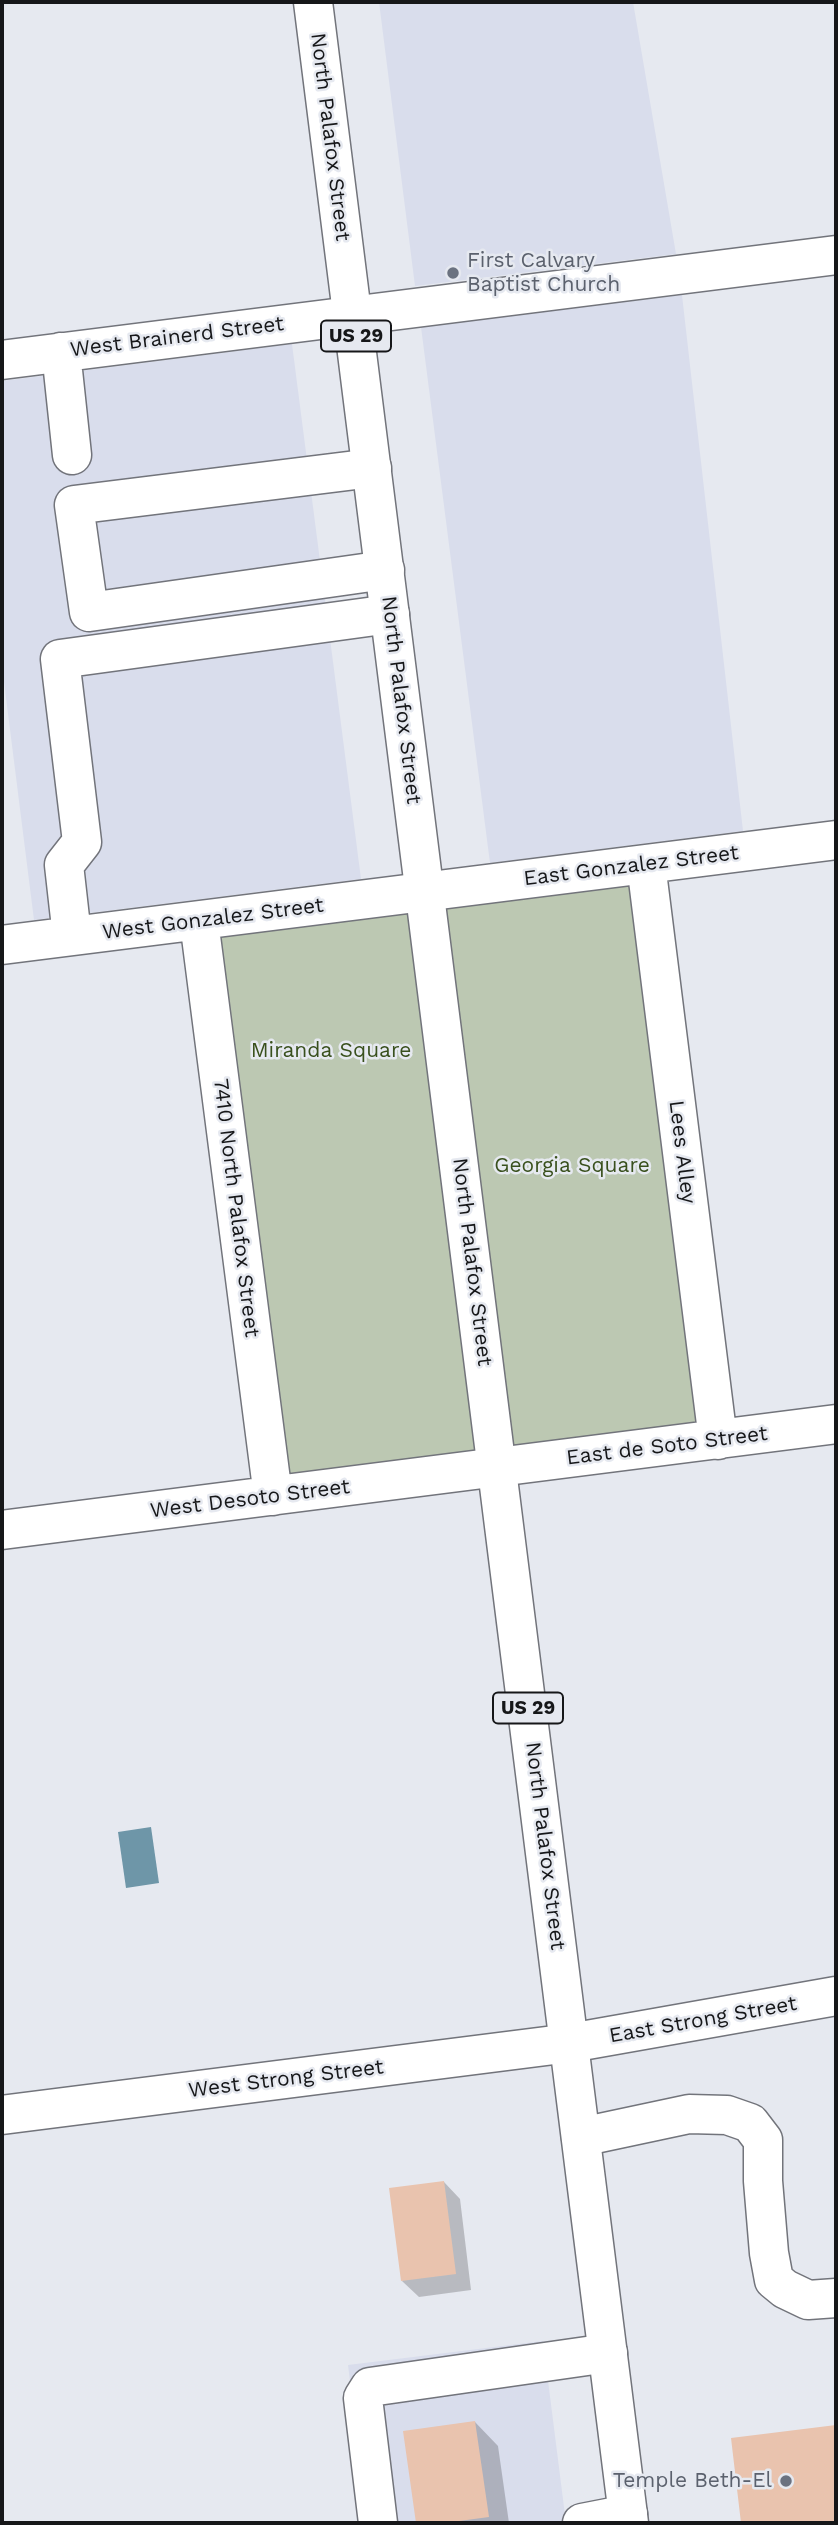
<!DOCTYPE html>
<html>
<head>
<meta charset="utf-8">
<style>
  body { margin:0 }
  #map { position:relative; width:838px; height:2525px; overflow:hidden; background:#e6e9f0; font-family:"Work Sans",sans-serif }
  canvas { display:block }
  .frame { position:absolute; inset:0; border:4px solid #161719; pointer-events:none }
</style>
</head>
<body>
<div id="map">
<canvas width="838" height="2525"></canvas>
<div class="frame"></div>
</div>
<script>
const g = document.querySelector('canvas').getContext('2d');
g.lineJoin = 'round';
function paint(path, color) {
  g.fillStyle = color;
  g.fill(path, 'evenodd');
}
function shape(rows) {
  const path = new Path2D();
  for (const r of rows) {
    path.moveTo(r[0], r[1]);
    for (let i = 2; i < r.length; i += 2) path.lineTo(r[i], r[i + 1]);
  }
  return path;
}
function strokePath(path, color, width, dash) {
  g.strokeStyle = color;
  g.lineWidth = width;
  g.lineCap = dash ? 'butt' : 'round';
  g.setLineDash(dash || []);
  g.stroke(path);
}
function write(font, color, halo, rows, align = 'center') {
  g.font = font + ' "Work Sans",sans-serif';
  g.lineWidth = 5;
  g.setLineDash([]);
  g.textBaseline = 'middle';
  g.strokeStyle = halo;
  g.fillStyle = color;
  for (const [text, x, y, turn = 0] of rows) {
    g.save();
    g.translate(x, y);
    g.rotate((+turn || 0) * Math.PI / 180);
    g.textAlign = isNaN(turn) ? turn : align;
    if (halo) g.strokeText(text, 0, 0);
    g.fillText(text, 0, 0);
    g.restore();
  }
}
paint(shape([
  [379,2,633,2,676,254,415,286],
  [682,295,743,831,490,863,421,327],
  [292,344,361,879,34,920,2,666,2,381],
  [543,2341,566,2523,368,2523,348,2365]
]), '#d9ddec');
paint(shape([
  [646,864,718,1440,273,1496,199,921]
]), '#bcc8b2');
paint(shape([
  [151,1827,159,1883,126,1888,118,1832]
]), '#6e96a8');
paint(shape([
  [444,2182,460,2199,471,2290,419,2297,402,2281],
  [475,2422,498,2446,509,2523,418,2523,405,2432],
  [836,2427,836,2523,743,2523,733,2439]
]), '#0003');
paint(shape([
  [444,2181,456,2274,401,2281,389,2188],
  [475,2421,489,2517,444,2523,416,2523,403,2431],
  [836,2425,836,2523,741,2523,731,2438]
]), '#e9c3ae');
const minor = shape([
  [61,352,72,455],
  [2,360,836,255],
  [372,468,74,505,89,612,385,570],
  [646,864,718,1440],
  [199,921,273,1496],
  [72,936,64,865,82,842,60,659,390,614],
  [2,945,836,840],
  [2,1530,836,1424],
  [2,2115,570,2043,836,1996],
  [581,2137,689,2114,727,2115,750,2123,763,2140,763,2181,769,2253,774,2280,785,2289,808,2300,836,2298],
  [378,2523,363,2398,370,2387,608,2353],
  [582,2523,628,2514]
]);
const major = shape([
  [313,2,629,2523]
]);
strokePath(minor, '#72747b', 41);
strokePath(major, '#72747b', 41);
strokePath(minor, '#fff', 38);
strokePath(major, '#fff', 38);
for (const [x, y, r, color] of [
  [453,273,7,"#6b7280"],
  [786,2481,7,"#6b7280"]
]) {
  const dot = new Path2D();
  dot.arc(x, y, r, 0, 2 * Math.PI);
  g.fillStyle = color;
  g.fill(dot);
  strokePath(dot, '#e6e9f0', 2.5);
}
for (const [x, y, w] of [
  [356,336,70],
  [528,1708,70]
]) {
  const box = new Path2D();
  box.roundRect(x - w / 2, y - 15.5, w, 31, 5);
  g.fillStyle = '#e6e9f0';
  g.fill(box);
  strokePath(box, '#161719', 2);
}
write('bold 19px', '#161719', null, [
  ["US 29",356,336],
  ["US 29",528,1708]
]);
write('21px', '#161719', '#e6e9f0', [
  ["North Palafox Street",330,137,83],
  ["West Brainerd Street",177,337,-7],
  ["North Palafox Street",401,700,83],
  ["East Gonzalez Street",631,866,-7],
  ["West Gonzalez Street",213,919,-7],
  ["Lees Alley",682,1152,83],
  ["7410 North Palafox Street",236,1208,83],
  ["North Palafox Street",472,1262,83],
  ["East de Soto Street",667,1446,-7],
  ["West Desoto Street",250,1499,-7],
  ["North Palafox Street",545,1846,83],
  ["East Strong Street",703,2020,-10],
  ["West Strong Street",286,2079,-7]
]);
write('21px', '#5b616d', '#e6e9f0', [
  ["First Calvary",467,261],
  ["Baptist Church",467,285],
  ["Temple Beth-El",772,2481,"right"]
], 'left');
write('21px', '#39501d', '#e6e9f0', [
  ["Miranda Square",331,1051],
  ["Georgia Square",572,1166]
]);
</script>
</body>
</html>
